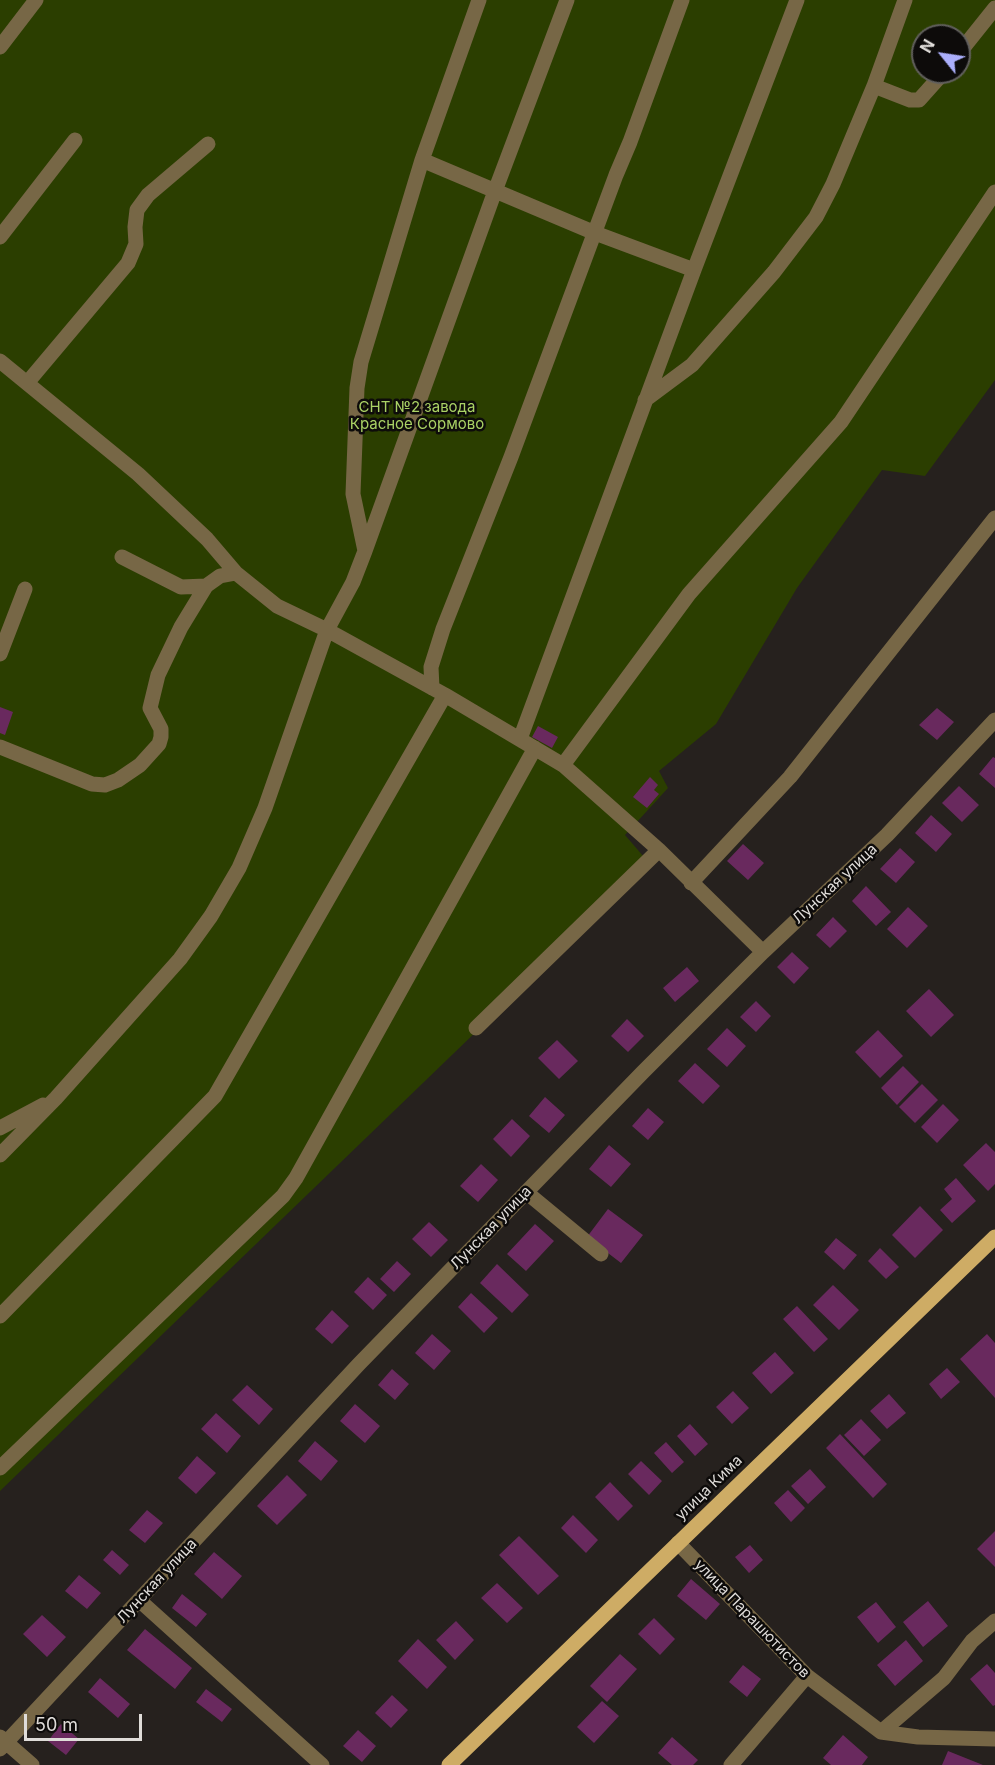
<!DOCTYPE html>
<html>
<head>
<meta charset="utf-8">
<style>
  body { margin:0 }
  #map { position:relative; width:995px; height:1765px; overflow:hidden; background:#26211e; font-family:Inter,sans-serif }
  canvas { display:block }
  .north { position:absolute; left:911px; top:24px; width:60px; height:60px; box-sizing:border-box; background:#0d0b0a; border:2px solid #615f5d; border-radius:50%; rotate:300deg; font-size:16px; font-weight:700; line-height:24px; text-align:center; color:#dfdcd9 }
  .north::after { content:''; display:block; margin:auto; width:21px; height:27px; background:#abaffb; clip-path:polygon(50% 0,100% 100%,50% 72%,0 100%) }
  .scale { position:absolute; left:24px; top:1714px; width:118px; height:27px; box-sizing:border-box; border:3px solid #dfdcd9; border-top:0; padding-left:8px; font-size:18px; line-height:21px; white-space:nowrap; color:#dfdcd9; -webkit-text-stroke:4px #0d0b0a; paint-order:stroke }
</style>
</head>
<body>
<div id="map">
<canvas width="995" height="1765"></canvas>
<div class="north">N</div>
<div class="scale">50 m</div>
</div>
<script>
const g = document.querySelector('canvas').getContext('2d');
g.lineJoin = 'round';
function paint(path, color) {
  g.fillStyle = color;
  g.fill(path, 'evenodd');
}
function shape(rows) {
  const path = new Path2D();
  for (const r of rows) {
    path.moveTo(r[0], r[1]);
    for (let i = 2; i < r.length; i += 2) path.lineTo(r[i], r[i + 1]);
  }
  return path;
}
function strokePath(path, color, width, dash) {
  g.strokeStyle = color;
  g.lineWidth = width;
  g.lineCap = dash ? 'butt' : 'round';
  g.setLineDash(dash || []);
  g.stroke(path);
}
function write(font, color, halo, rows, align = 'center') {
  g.font = font + ' Inter,sans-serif';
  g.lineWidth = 5;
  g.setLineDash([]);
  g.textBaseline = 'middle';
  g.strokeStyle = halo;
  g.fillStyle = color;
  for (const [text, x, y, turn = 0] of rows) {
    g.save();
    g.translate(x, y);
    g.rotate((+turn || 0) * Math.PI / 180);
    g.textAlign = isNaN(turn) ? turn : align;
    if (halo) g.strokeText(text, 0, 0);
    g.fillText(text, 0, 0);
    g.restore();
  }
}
paint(shape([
  [0,0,995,0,995,380,925,476,882,470,797,588,716,724,659,771,668,788,625,835,650,864,0,1491],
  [923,36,959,36,959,72,923,72]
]), '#2b3e00');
paint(shape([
  [0,707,13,712,5,735,0,733],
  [937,708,954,722,937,740,919,725],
  [538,726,558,737,552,748,532,737],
  [993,757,995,758,995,788,979,774],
  [650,777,658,785,654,790,659,794,647,808,633,797],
  [959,786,979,805,962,822,942,803],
  [931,815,952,834,936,852,915,833],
  [743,844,764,863,748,880,727,861],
  [900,848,915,862,896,883,880,869],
  [866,886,891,912,876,926,852,901],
  [908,907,928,926,907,948,887,929],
  [833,917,847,931,830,948,816,935],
  [792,952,809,968,794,984,777,967],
  [687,967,699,981,675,1002,663,988],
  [929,989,954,1015,931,1037,906,1011],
  [756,1001,771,1016,756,1032,740,1017],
  [627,1019,644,1036,628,1052,611,1036],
  [727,1028,746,1046,727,1067,707,1049],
  [878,1030,903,1056,880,1078,855,1052],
  [557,1040,578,1061,559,1079,538,1058],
  [695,1063,720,1086,703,1104,678,1081],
  [903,1066,919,1082,897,1105,881,1088],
  [922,1084,938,1100,915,1123,899,1107],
  [545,1097,565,1115,549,1133,529,1116],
  [943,1104,959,1120,937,1143,921,1127],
  [648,1108,664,1122,648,1140,632,1126],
  [512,1119,530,1136,511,1157,493,1139],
  [986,1143,995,1152,995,1184,988,1191,963,1165],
  [609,1145,631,1164,611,1187,589,1169],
  [481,1164,498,1180,478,1202,460,1186],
  [956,1178,976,1201,952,1223,940,1210,952,1199,944,1189],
  [920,1206,943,1230,915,1258,892,1235],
  [608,1209,643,1235,621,1263,587,1237],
  [429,1222,448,1240,431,1257,412,1239],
  [535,1224,554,1241,526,1271,507,1254],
  [836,1238,857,1255,844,1270,824,1252],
  [880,1248,899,1267,886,1279,868,1261],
  [397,1261,411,1274,394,1292,380,1279],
  [497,1264,529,1295,512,1313,480,1283],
  [368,1277,387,1295,373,1310,354,1292],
  [833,1285,859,1310,839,1330,813,1305],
  [471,1293,498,1318,484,1333,458,1307],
  [797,1306,828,1339,814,1352,783,1319],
  [332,1310,349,1326,332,1344,315,1329],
  [432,1334,451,1351,434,1370,415,1353],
  [987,1334,995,1343,995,1398,960,1359],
  [775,1352,794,1373,771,1394,752,1373],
  [947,1368,960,1382,941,1399,929,1384],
  [392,1369,409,1384,395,1400,378,1385],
  [247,1385,273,1409,259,1425,232,1400],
  [733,1391,749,1408,732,1424,716,1407],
  [889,1394,906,1413,887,1429,870,1411],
  [355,1404,380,1426,365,1443,340,1421],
  [216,1413,241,1436,227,1453,201,1429],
  [861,1419,881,1440,864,1456,844,1435],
  [690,1424,708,1444,695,1456,677,1436],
  [840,1434,887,1484,873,1498,826,1448],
  [315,1441,338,1461,321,1481,298,1461],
  [666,1442,684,1462,672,1473,654,1453],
  [197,1456,216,1473,196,1494,178,1478],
  [641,1461,662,1481,649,1495,628,1474],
  [810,1469,826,1487,808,1504,791,1486],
  [287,1475,307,1495,277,1525,257,1506],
  [610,1482,633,1506,618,1521,595,1497],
  [788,1490,805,1508,791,1522,774,1503],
  [147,1510,163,1523,145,1543,129,1530],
  [573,1515,598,1540,586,1553,561,1528],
  [995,1531,995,1567,977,1549],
  [519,1536,559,1576,538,1595,499,1555],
  [750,1545,763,1560,749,1573,735,1557],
  [112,1550,129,1565,120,1575,103,1560],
  [214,1552,242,1576,222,1599,194,1574],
  [79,1575,101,1593,87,1609,65,1591],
  [691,1579,720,1604,706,1620,677,1596],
  [497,1583,523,1608,507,1623,481,1598],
  [182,1594,207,1614,196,1627,172,1608],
  [928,1601,948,1626,923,1647,903,1622],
  [876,1602,896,1627,878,1643,857,1617],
  [42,1615,66,1637,47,1657,23,1634],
  [654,1618,675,1639,660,1655,638,1634],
  [456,1621,474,1640,455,1660,436,1640],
  [145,1629,192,1668,175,1689,127,1650],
  [418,1639,447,1667,427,1689,398,1661],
  [906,1640,923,1661,895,1686,877,1665],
  [620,1654,637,1669,607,1702,590,1686],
  [987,1664,995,1673,995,1705,993,1706,970,1679],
  [743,1665,761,1679,747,1697,729,1682],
  [100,1678,130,1704,118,1718,88,1692],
  [206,1689,232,1709,222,1722,196,1702],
  [392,1695,408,1710,391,1728,375,1713],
  [602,1701,619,1716,594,1743,577,1727],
  [61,1724,79,1739,66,1755,48,1741],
  [358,1730,376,1746,362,1762,343,1746],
  [843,1735,868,1757,862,1765,831,1765,823,1758],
  [672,1737,698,1760,693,1765,672,1765,658,1753],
  [948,1751,983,1765,942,1765]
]), '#69295e');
strokePath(shape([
  [0,47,36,0],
  [959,53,995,8],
  [874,86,910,100,919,100,944,72],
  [422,160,595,233,694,270],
  [0,237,75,140],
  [0,361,138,474,207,539,236,573,277,606,327,630,445,695,563,765,659,850,763,952],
  [27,383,128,263,136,244,135,227,137,210,148,195,208,144],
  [645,400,692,365,774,272,816,217,833,184,874,86,905,0],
  [365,551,353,494,357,388,361,362,422,160,479,0],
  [122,557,181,587,206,586],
  [0,654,25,589],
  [432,688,431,667,443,629,511,457,616,175,630,142,682,0],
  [520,739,694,270,797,0],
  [0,747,92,784,105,785,118,780,140,765,159,744,161,737,161,729,150,708,158,675,181,627,206,586,220,576,236,573],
  [563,765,689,594,841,422,995,192],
  [691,883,790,777,995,518],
  [476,1028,659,850],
  [0,1128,43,1105],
  [0,1155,56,1098,180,959,211,916,239,868,265,808,327,630,353,582,365,551,495,191,567,0],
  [526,1192,601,1254],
  [0,1316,215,1096,445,695],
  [0,1468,283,1196,296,1178,535,748],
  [678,1543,807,1676,881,1732,918,1737,995,1739],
  [139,1600,322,1765],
  [881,1732,944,1678,972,1641,995,1621],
  [0,1737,32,1765],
  [0,1749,359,1364,643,1072,763,952,887,835,995,720],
  [731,1765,807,1676]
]), '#776746', 15);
strokePath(shape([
  [449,1765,995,1237]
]), '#ceac65', 15);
write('15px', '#aad265', '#0d0b0a', [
  ["СНТ №2 завода",417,407],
  ["Красное Сормово",417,424]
]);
write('15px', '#dfdcd9', '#0d0b0a', [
  ["Лунская улица",835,884,-43],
  ["Лунская улица",491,1228,-46],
  ["улица Кима",709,1488,-44],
  ["Лунская улица",157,1581,-47],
  ["улица Парашютистов",752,1619,46]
]);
</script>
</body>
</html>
